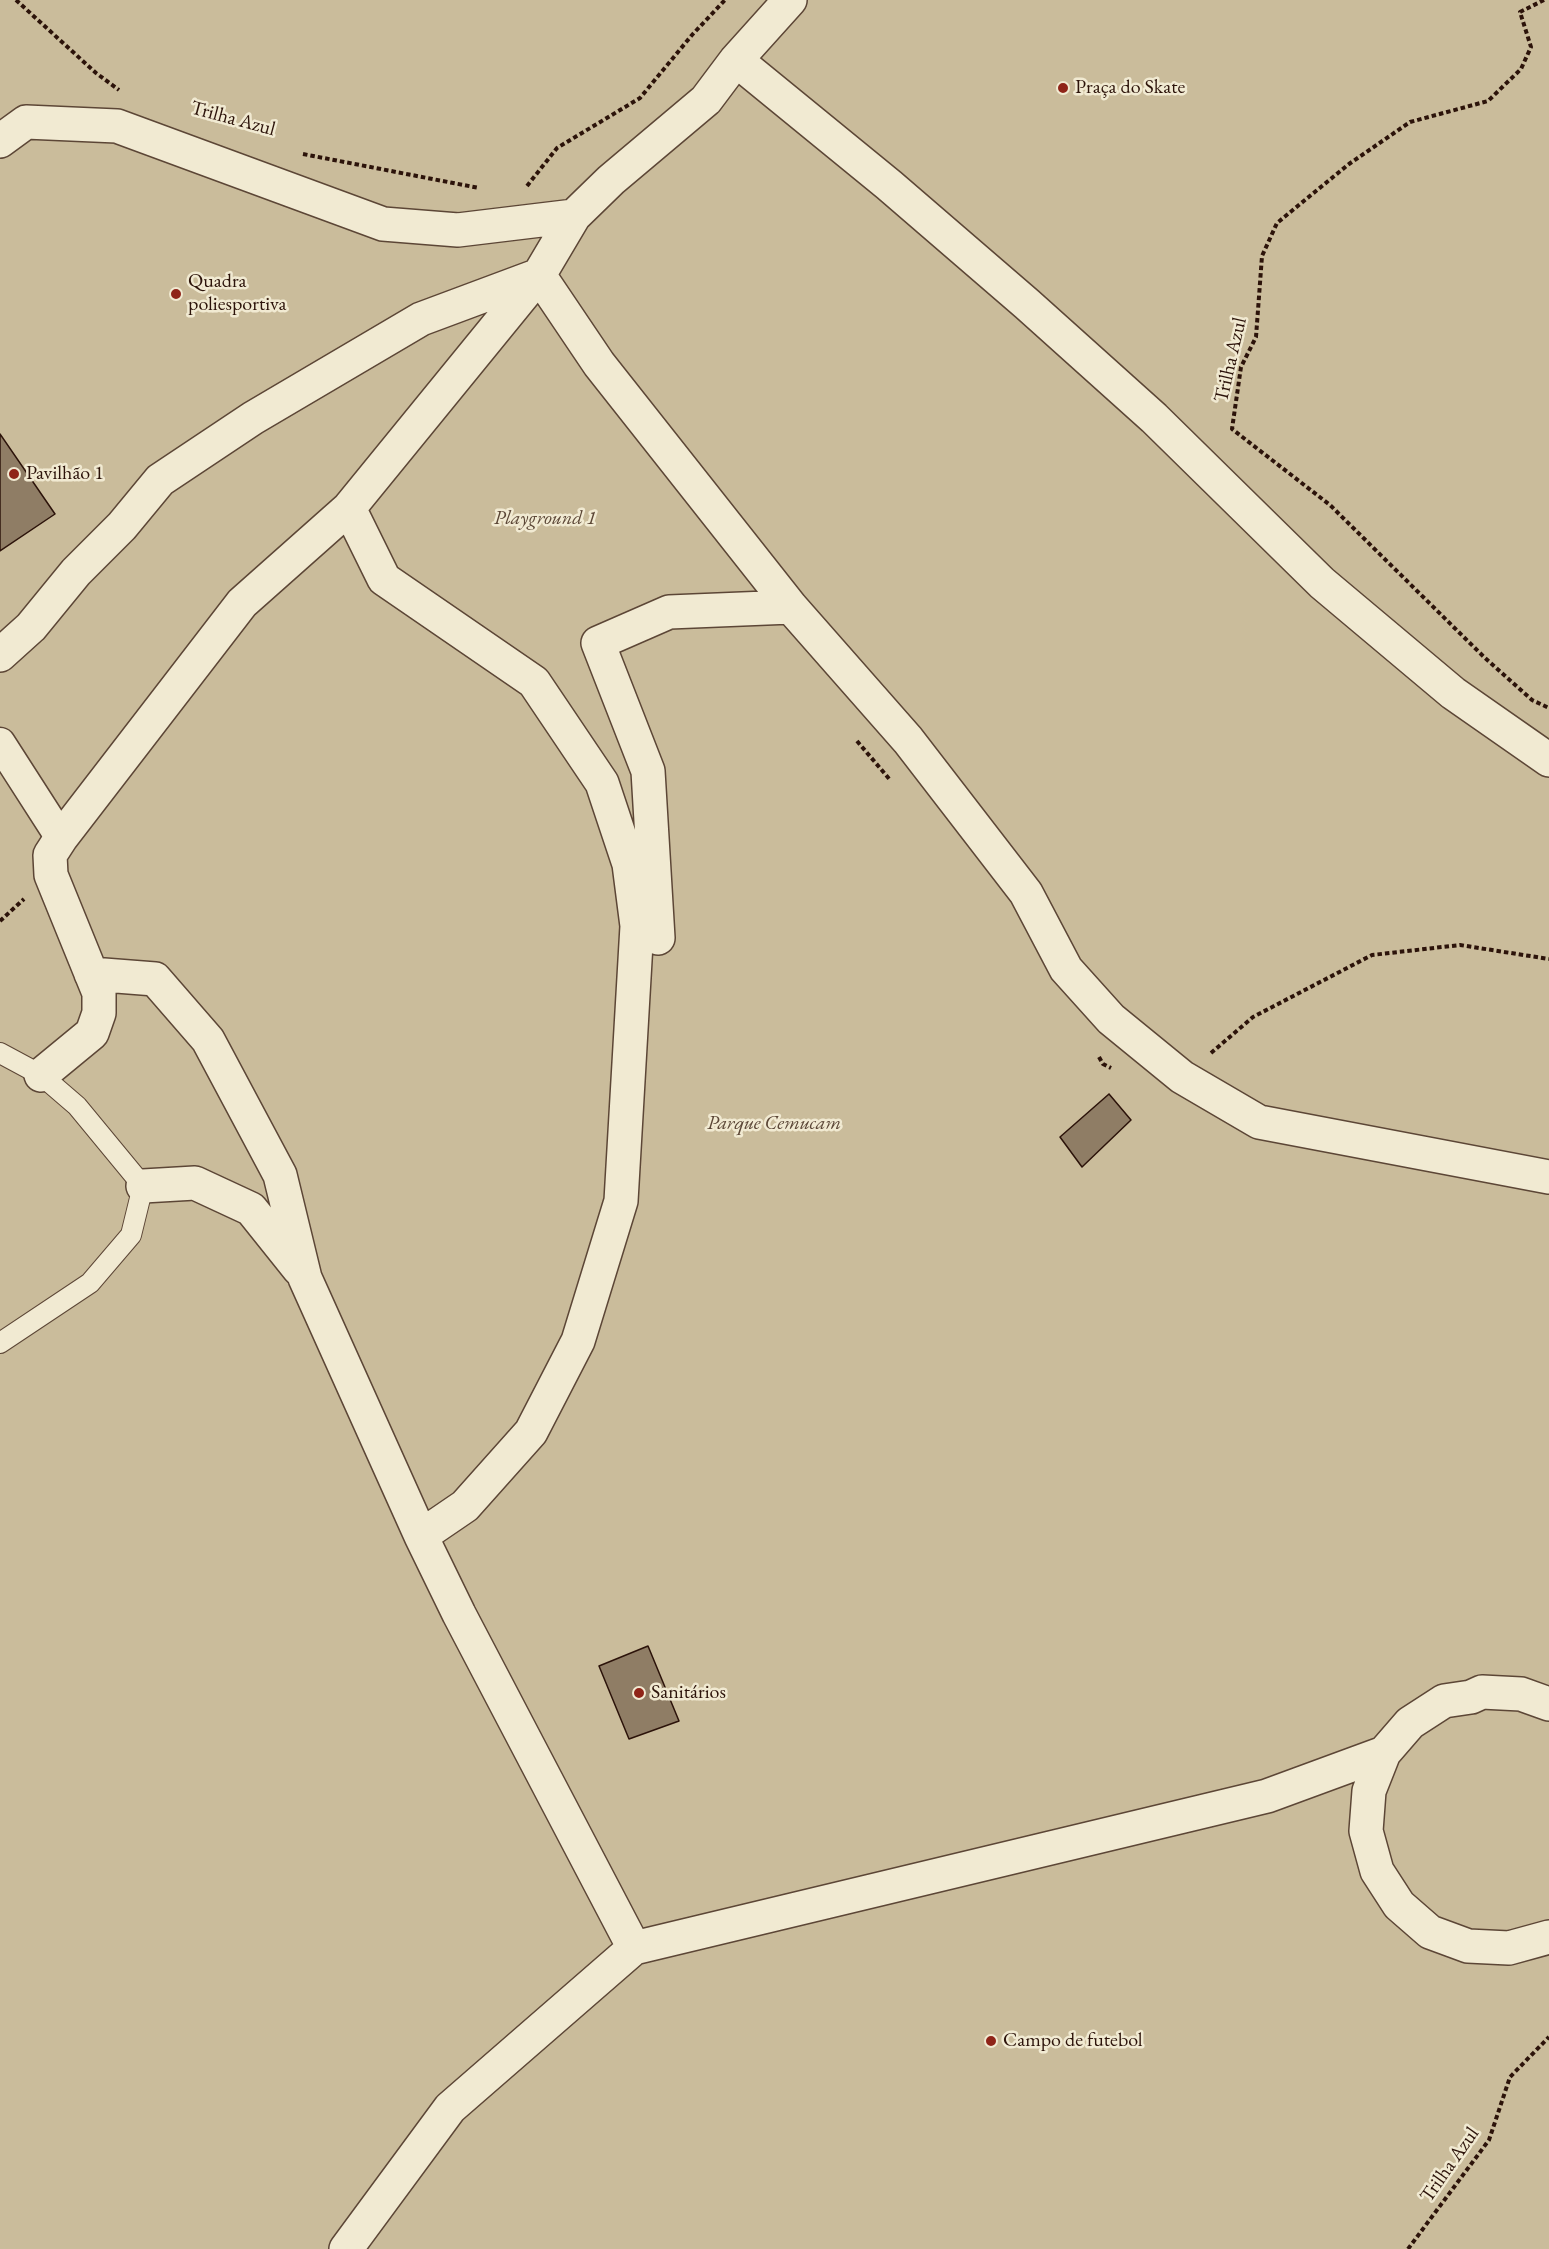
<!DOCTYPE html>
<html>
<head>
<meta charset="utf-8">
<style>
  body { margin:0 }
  canvas { display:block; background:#eadfb9 }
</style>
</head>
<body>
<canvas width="1549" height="2249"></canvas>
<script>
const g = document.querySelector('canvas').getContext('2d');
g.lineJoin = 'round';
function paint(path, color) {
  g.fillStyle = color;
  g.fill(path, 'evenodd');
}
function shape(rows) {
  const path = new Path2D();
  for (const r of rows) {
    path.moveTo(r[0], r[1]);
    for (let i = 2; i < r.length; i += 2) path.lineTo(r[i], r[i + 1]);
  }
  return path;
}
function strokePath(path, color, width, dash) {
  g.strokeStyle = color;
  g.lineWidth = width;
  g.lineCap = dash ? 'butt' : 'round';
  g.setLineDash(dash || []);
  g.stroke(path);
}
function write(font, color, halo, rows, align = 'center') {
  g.font = font + ' "EB Garamond",serif';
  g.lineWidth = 5;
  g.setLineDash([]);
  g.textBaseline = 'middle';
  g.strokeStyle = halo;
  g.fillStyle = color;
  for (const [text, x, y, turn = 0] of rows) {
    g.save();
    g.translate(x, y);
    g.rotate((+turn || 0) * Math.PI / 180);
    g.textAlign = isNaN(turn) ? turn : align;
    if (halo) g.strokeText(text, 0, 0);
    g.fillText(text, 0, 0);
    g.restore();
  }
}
paint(shape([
  [0,0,1549,0,1549,2249,0,2249]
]), '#cabc9b');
const building = shape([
  [0,434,55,514,0,551,0,434],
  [1109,1094,1131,1120,1082,1167,1060,1137,1109,1094],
  [648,1646,679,1721,629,1739,599,1666,648,1646]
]);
paint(building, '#8f7d65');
strokePath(building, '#2c130a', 1.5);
const service = shape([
  [0,1053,41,1075,77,1106,143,1186,131,1235,90,1283,0,1343]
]);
const pedestrian = shape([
  [0,743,61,838]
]);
const minor = shape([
  [736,60,889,185,1027,304,1154,418,1322,583,1453,693,1549,760],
  [0,141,26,122,117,126,383,224,458,230,574,216],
  [349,508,384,579,534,682,602,783,629,864,637,926,621,1201,578,1341,531,1432,465,1506,421,1536],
  [0,655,31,627,76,572,122,526,160,480,253,418,421,319,539,275,599,364,791,607,908,740,1026,893,1066,969,1111,1019,1182,1077,1259,1122,1549,1177],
  [658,938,648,771,598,643,669,612,791,607],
  [91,974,155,979,208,1040,280,1175,305,1278,421,1536,459,1614,634,1948,1267,1796,1384,1753],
  [41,1075,92,1033,99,1013,99,993,51,875,50,855,61,838,242,603,349,508,539,275,574,216,611,180,706,100,736,60,790,0],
  [143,1186,195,1183,251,1209,299,1269],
  [1549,1704,1521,1694,1482,1692,1471,1697,1444,1701,1410,1723,1384,1753,1369,1791,1366,1831,1377,1871,1399,1905,1430,1932,1468,1946,1509,1948,1549,1937],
  [346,2249,450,2108,634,1948]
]);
strokePath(service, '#5c4636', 22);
strokePath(pedestrian, '#5c4636', 33);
strokePath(minor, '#5c4636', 36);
strokePath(shape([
  [16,0,96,73,119,90],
  [1544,0,1520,12,1531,47,1521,69,1488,101,1410,122,1349,164,1277,223,1262,256,1256,337,1241,367,1232,429,1330,505,1485,658,1532,700,1549,708],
  [303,154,479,188],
  [527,186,557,148,640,98,692,35,725,0],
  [857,741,891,781],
  [0,921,24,899],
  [1211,1053,1253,1017,1372,955,1460,945,1549,959],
  [1099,1057,1103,1064,1111,1068],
  [1408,2249,1489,2140,1510,2077,1549,2037]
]), '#2c130a', 4, [4.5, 3]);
strokePath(service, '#f1ead2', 20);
strokePath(pedestrian, '#f1ead2', 30);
strokePath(minor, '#f1ead2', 33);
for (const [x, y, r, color] of [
  [1063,88,6,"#8f2418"],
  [176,294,6,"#8f2418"],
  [14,474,6,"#8f2418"],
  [639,1693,6,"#8f2418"],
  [991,2041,6,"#8f2418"]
]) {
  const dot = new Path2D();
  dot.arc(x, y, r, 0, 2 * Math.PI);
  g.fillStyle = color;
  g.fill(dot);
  strokePath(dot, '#f1ead2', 2);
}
write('20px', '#2c130a', '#f1ead2', [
  ["Praça do Skate",1075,88],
  ["Quadra",188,282],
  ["poliesportiva",188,305],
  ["Pavilhão 1",26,474],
  ["Sanitários",651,1693],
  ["Campo de futebol",1003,2041]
], 'left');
write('20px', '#2c130a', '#f1ead2', [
  ["Trilha Azul",233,119,15],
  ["Trilha Azul",1231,360,-77],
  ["Trilha Azul",1450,2165,-55]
]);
write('italic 20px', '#5b4636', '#f1ead2', [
  ["Playground 1",545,519],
  ["Parque Cemucam",774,1124]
]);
</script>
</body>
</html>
